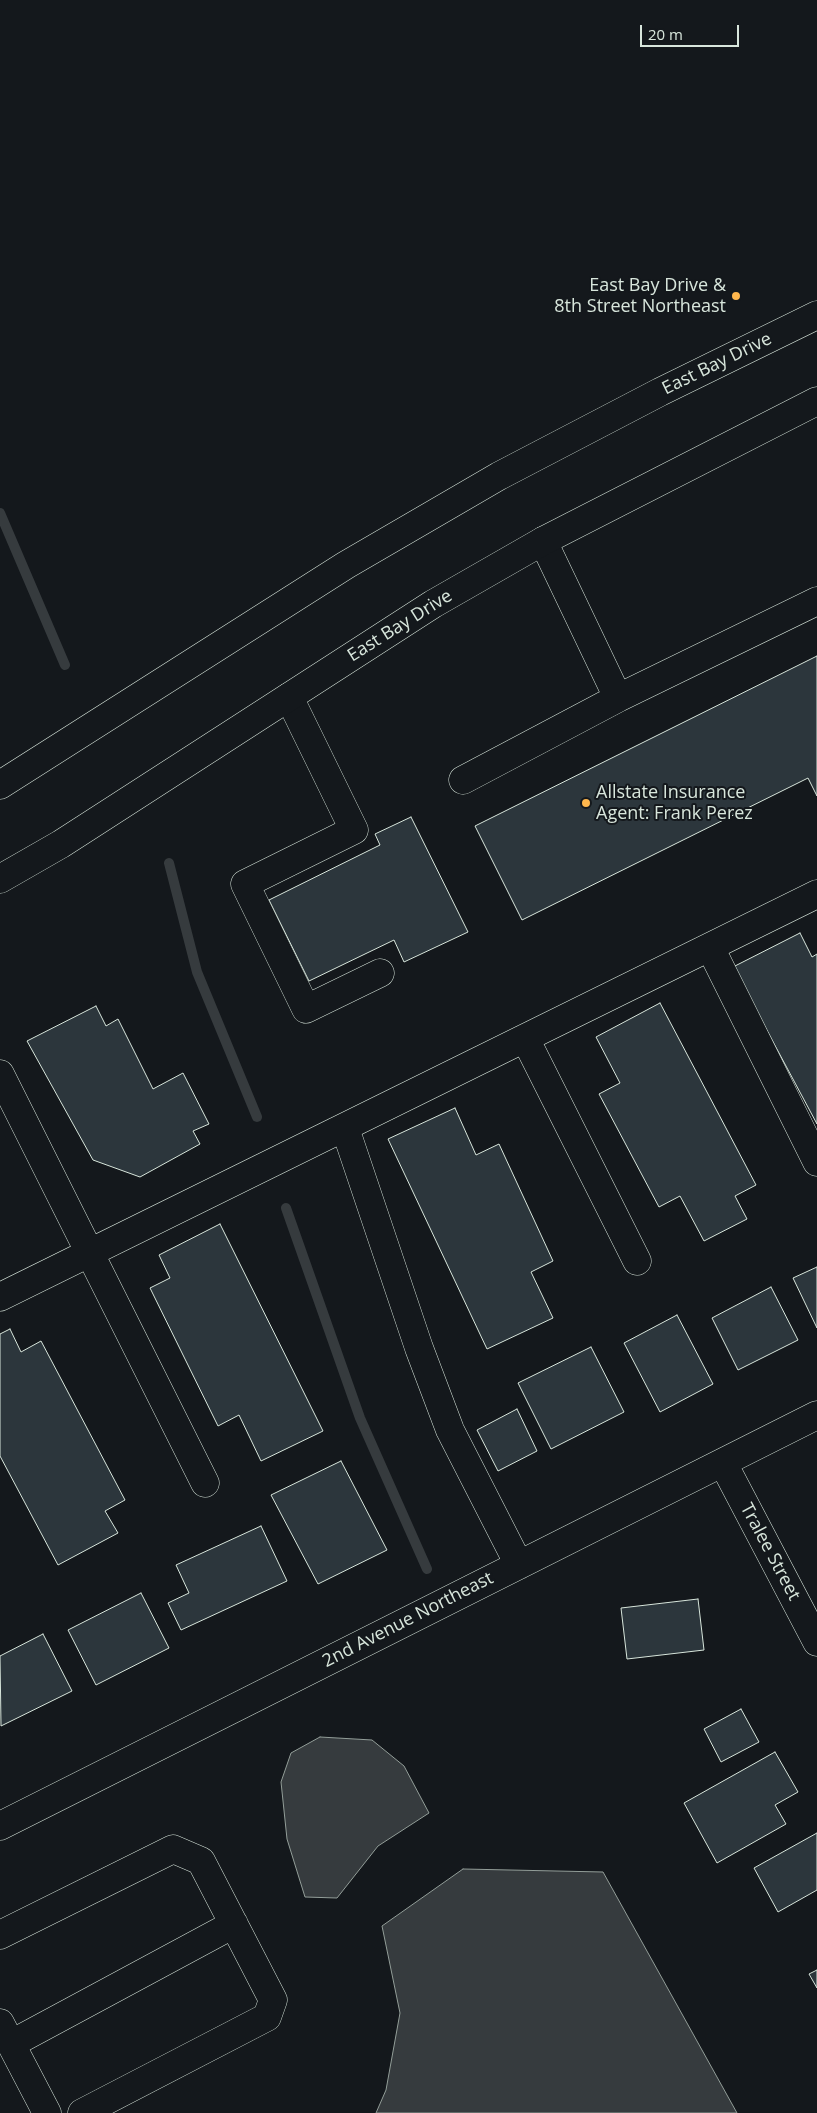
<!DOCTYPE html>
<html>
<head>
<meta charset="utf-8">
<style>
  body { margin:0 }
  #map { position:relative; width:817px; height:2113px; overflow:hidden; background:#14181c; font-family:"Open Sans",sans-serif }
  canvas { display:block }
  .scale { position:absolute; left:640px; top:25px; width:99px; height:22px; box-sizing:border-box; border:2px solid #d8e6dc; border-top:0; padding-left:6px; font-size:15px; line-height:18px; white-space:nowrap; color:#d8e6dc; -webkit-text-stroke:4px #14181c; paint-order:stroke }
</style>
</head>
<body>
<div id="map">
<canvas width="817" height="2113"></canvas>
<div class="scale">20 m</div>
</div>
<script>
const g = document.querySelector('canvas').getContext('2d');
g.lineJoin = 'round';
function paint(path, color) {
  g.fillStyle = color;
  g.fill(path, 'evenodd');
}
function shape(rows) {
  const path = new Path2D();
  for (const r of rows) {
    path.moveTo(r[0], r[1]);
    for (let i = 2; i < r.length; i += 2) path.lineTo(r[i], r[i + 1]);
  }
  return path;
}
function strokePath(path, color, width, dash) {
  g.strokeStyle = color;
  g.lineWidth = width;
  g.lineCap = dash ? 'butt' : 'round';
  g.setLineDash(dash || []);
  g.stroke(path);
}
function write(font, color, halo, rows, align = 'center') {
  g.font = font + ' "Open Sans",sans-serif';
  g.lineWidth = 4;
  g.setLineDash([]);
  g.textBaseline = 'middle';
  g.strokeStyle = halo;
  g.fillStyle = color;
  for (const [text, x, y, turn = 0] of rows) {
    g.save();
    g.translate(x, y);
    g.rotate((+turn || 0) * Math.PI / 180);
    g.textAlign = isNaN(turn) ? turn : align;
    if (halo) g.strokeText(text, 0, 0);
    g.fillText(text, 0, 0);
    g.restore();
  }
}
const water = shape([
  [320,1737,372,1740,404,1766,429,1813,378,1846,337,1898,305,1897,287,1839,281,1782,291,1753,320,1737],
  [463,1869,603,1872,737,2113,376,2113,386,2090,400,2013,382,1926,463,1869]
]);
paint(water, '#363b3e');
strokePath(water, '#939e99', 1);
strokePath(shape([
  [0,513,65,665],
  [169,863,197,972,257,1117],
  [286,1208,360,1418,427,1569]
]), '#363b3e', 10);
const building = shape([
  [817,656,817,796,808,778,522,920,475,826,817,656],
  [411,817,468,932,404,962,394,940,309,981,269,900,380,845,375,834,411,817],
  [800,933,812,957,817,954,817,1124,733,967,800,933],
  [660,1003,756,1185,735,1196,747,1219,704,1241,680,1196,659,1207,599,1094,620,1083,596,1037,660,1003],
  [96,1006,106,1026,118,1019,153,1089,183,1073,209,1124,193,1131,200,1144,140,1177,93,1160,27,1041,96,1006],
  [455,1108,476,1155,499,1144,553,1261,531,1272,553,1318,487,1349,388,1139,455,1108],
  [220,1224,323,1431,261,1461,239,1415,218,1426,150,1288,170,1278,159,1255,220,1224],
  [817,1267,817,1328,793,1278,817,1267],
  [771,1287,798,1340,738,1370,712,1318,771,1287],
  [677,1315,713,1384,660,1412,624,1343,677,1315],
  [10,1329,21,1352,41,1341,125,1500,105,1511,118,1533,58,1565,0,1456,0,1334,10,1329],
  [591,1347,624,1412,551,1449,518,1383,591,1347],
  [517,1409,537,1451,498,1471,477,1430,517,1409],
  [341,1461,387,1550,318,1584,271,1495,341,1461],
  [261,1526,287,1581,181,1630,168,1603,189,1593,176,1565,261,1526],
  [141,1593,169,1648,96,1685,68,1630,141,1593],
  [698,1599,704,1650,627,1659,621,1608,698,1599],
  [43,1634,72,1691,1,1726,0,1656,43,1634],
  [741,1709,759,1742,721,1762,704,1729,741,1709],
  [775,1752,798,1792,775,1805,786,1824,717,1863,684,1803,775,1752],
  [817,1833,817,1890,778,1912,754,1868,817,1833],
  [817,1970,817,1988,809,1974,817,1970]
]);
paint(building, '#2c363c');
strokePath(building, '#d8e6dc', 1);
const minor = shape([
  [289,697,354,830,245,884,306,1009,380,973],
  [618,698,817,601],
  [463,780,618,698,543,541],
  [710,947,817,1162],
  [525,1038,637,1261],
  [0,1074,205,1483],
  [345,1128,419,1348,450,1430,519,1565],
  [0,1297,817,894],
  [723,1463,817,1642],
  [0,1826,817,1415],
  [0,1935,173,1849,201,1861,273,2000,267,2017,82,2113],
  [0,2023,47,2113],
  [11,2044,234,1924]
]);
const major = shape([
  [0,785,346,565,499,476,660,392,817,315],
  [0,879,61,844,433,604,543,541,817,401]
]);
strokePath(minor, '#d8e6dc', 29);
strokePath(major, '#d8e6dc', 29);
strokePath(minor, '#14181c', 28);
strokePath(major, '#14181c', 28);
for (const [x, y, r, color] of [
  [736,296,5,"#ffb74d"],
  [586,803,5,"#ffb74d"]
]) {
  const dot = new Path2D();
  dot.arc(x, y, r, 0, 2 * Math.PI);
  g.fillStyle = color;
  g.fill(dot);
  strokePath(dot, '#14181c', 2);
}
write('18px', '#d8e6dc', '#14181c', [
  ["East Bay Drive &",726,286],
  ["8th Street Northeast",726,307],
  ["Allstate Insurance",596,793,"left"],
  ["Agent: Frank Perez",596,814,"left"]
], 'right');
write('18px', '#d8e6dc', '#14181c', [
  ["East Bay Drive",717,364,-26],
  ["East Bay Drive",400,626,-32],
  ["Tralee Street",770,1552,62],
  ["2nd Avenue Northeast",408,1620,-27]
]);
</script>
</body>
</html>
